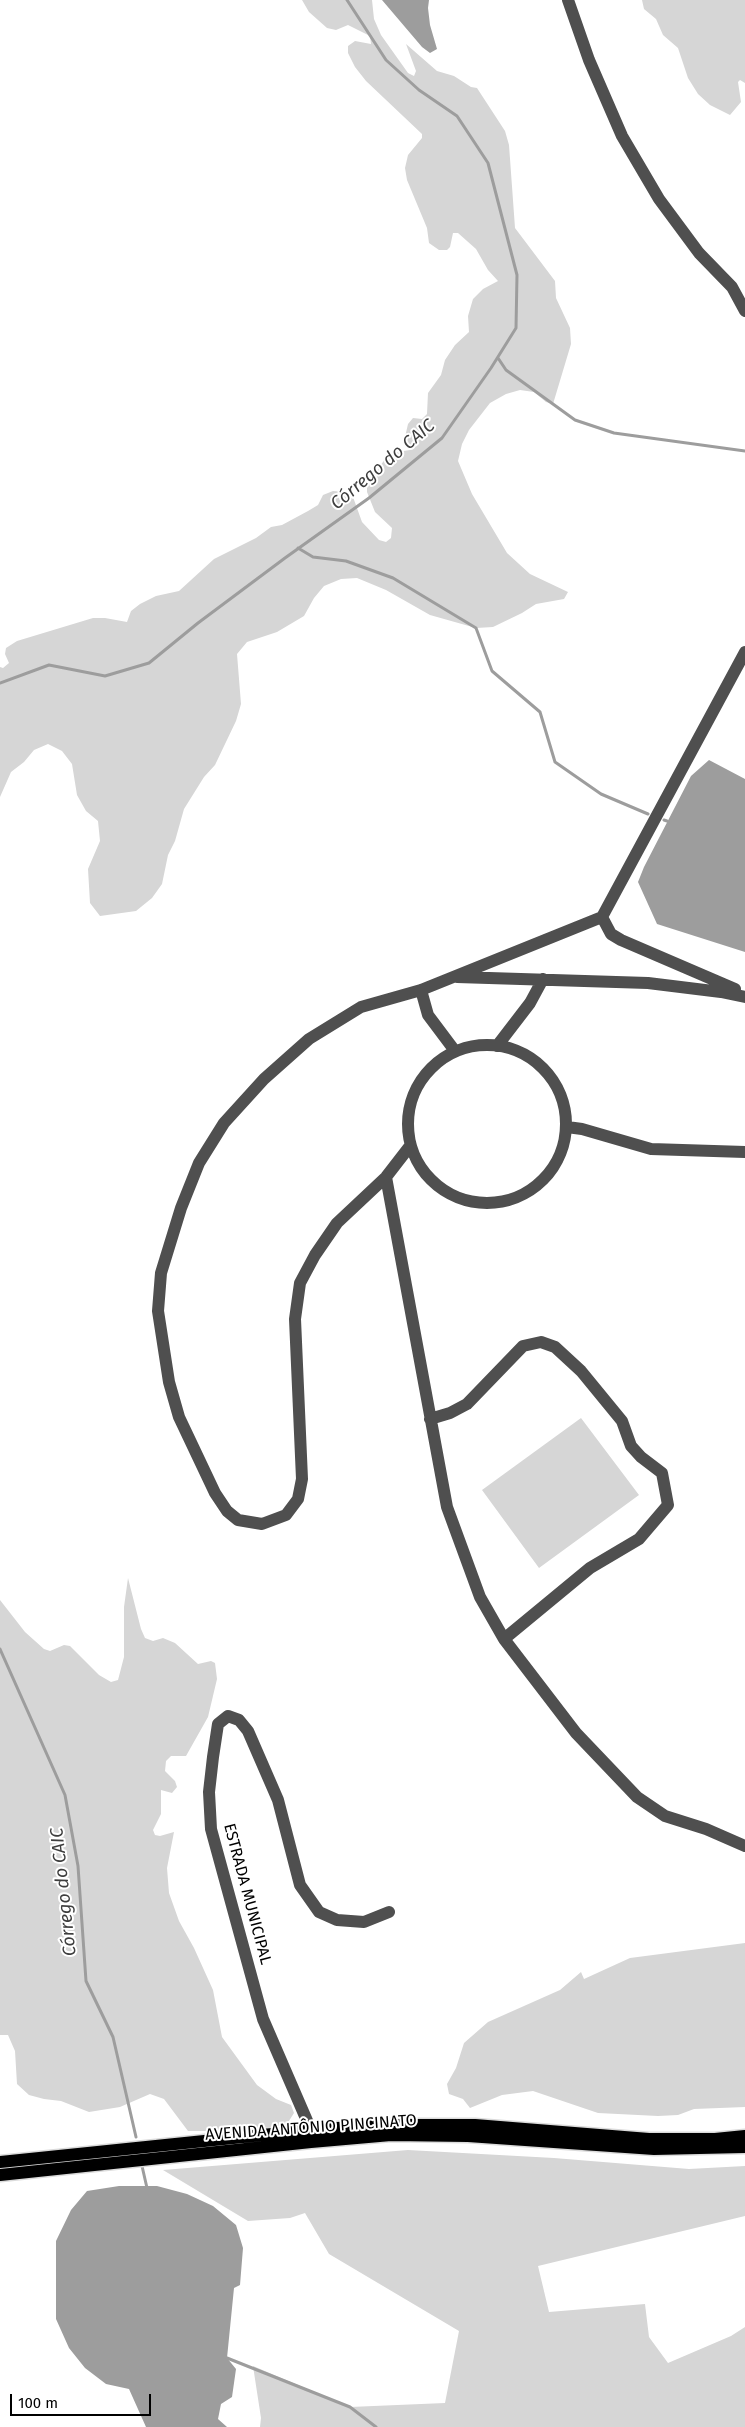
<!DOCTYPE html>
<html>
<head>
<meta charset="utf-8">
<style>
  body { margin:0 }
  #map { position:relative; width:745px; height:2427px; overflow:hidden; background:#fff; font-family:"Fira Sans",sans-serif }
  canvas { display:block }
  .scale { position:absolute; left:10px; top:2394px; width:141px; height:22px; box-sizing:border-box; border:2px solid #000; border-top:0; padding-left:6px; font-size:15px; line-height:18px; white-space:nowrap; color:#000; -webkit-text-stroke:4px #fff; paint-order:stroke }
</style>
</head>
<body>
<div id="map">
<canvas width="745" height="2427"></canvas>
<div class="scale">100 m</div>
</div>
<script>
const g = document.querySelector('canvas').getContext('2d');
g.lineJoin = 'round';
function paint(path, color) {
  g.fillStyle = color;
  g.fill(path, 'evenodd');
}
function shape(rows) {
  const path = new Path2D();
  for (const r of rows) {
    if (r.length === 3) {
      path.moveTo(r[0] + r[2], r[1]);
      path.arc(r[0], r[1], r[2], 0, 2 * Math.PI);
      continue;
    }
    path.moveTo(r[0], r[1]);
    for (let i = 2; i < r.length; i += 2) path.lineTo(r[i], r[i + 1]);
  }
  return path;
}
function strokePath(path, color, width, dash) {
  g.strokeStyle = color;
  g.lineWidth = width;
  g.lineCap = dash ? 'butt' : 'round';
  g.setLineDash(dash || []);
  g.stroke(path);
}
function write(font, color, halo, rows, align = 'center') {
  g.font = font + ' "Fira Sans",sans-serif';
  g.lineWidth = 4;
  g.setLineDash([]);
  g.textBaseline = 'middle';
  g.strokeStyle = halo;
  g.fillStyle = color;
  for (const [text, x, y, turn = 0] of rows) {
    g.save();
    g.translate(x, y);
    g.rotate((+turn || 0) * Math.PI / 180);
    g.textAlign = isNaN(turn) ? turn : align;
    if (halo) g.strokeText(text, 0, 0);
    g.fillText(text, 0, 0);
    g.restore();
  }
}
paint(shape([
  [302,0,372,0,374,19,381,35,408,73,414,76,416,71,406,44,437,71,454,76,471,87,477,88,505,131,509,145,515,228,555,281,556,298,570,328,571,344,553,404,546,402,534,392,520,390,506,394,490,403,469,430,462,444,458,461,472,494,507,553,530,574,568,592,564,599,536,604,522,613,493,627,476,628,430,615,386,590,357,578,341,579,324,586,314,598,304,616,277,632,247,642,237,654,241,704,236,721,215,765,204,777,184,809,175,841,168,855,162,884,152,898,136,911,100,916,90,903,88,869,100,841,98,821,86,811,77,795,72,764,62,751,48,744,34,750,24,762,11,772,0,797,0,667,3,668,9,663,5,654,6,648,17,641,93,618,105,618,127,622,131,611,140,604,156,596,179,591,214,559,256,538,271,527,282,525,308,511,318,505,323,495,333,491,345,492,353,497,362,522,379,540,386,542,391,538,392,528,375,512,367,492,367,485,385,459,397,452,410,450,405,437,408,424,413,418,422,419,427,414,428,393,441,375,445,360,455,345,469,332,468,316,473,299,483,289,498,281,488,270,476,249,458,233,453,233,450,247,447,250,439,250,429,243,427,228,407,180,405,168,408,155,422,138,422,134,366,81,355,67,348,53,348,46,355,41,371,44,370,36,348,25,336,30,327,28,309,12],
  [642,0,745,0,745,83,740,80,738,82,741,102,730,115,710,105,698,94,688,78,678,48,663,35,656,19,644,9],
  [581,1418,639,1495,539,1568,482,1490],
  [128,1578,141,1629,145,1638,153,1641,163,1638,175,1643,198,1664,211,1661,215,1663,217,1679,208,1717,186,1756,171,1756,166,1761,165,1771,175,1781,177,1787,172,1793,161,1790,161,1814,153,1830,155,1835,160,1836,174,1832,167,1868,169,1893,179,1921,194,1948,213,1990,222,2037,257,2085,276,2099,291,2105,294,2113,287,2124,273,2128,224,2131,188,2131,164,2099,150,2094,120,2107,89,2112,61,2101,44,2099,29,2095,17,2084,15,2051,8,2035,0,2035,0,1600,25,1632,44,1649,50,1651,64,1645,70,1646,99,1675,111,1682,118,1680,124,1657,124,1607],
  [745,1943,745,2107,694,2109,678,2115,658,2116,598,2113,533,2091,502,2095,470,2108,463,2099,449,2094,447,2084,456,2068,464,2043,488,2022,560,1990,581,1972,584,1979,630,1958],
  [408,2150,554,2158,689,2169,745,2166,745,2216,538,2266,549,2312,645,2304,649,2337,668,2363,731,2336,745,2327,745,2427,260,2427,261,2418,253,2366,350,2407,445,2403,459,2331,329,2254,305,2213,290,2218,248,2221,163,2170]
]), '#d6d6d6');
paint(shape([
  [382,0,429,0,428,8,430,25,437,49,430,53,422,47],
  [709,760,745,779,745,952,657,924,638,882,644,867,691,776],
  [119,2186,157,2186,187,2194,213,2206,236,2225,243,2248,240,2285,234,2288,227,2358,236,2369,232,2397,221,2404,218,2419,227,2427,146,2427,129,2389,106,2384,85,2368,69,2348,56,2319,56,2241,71,2210,87,2191]
]), '#9d9d9d');
strokePath(shape([
  [498,358,506,370,575,420,614,433,745,451],
  [298,548,313,557,346,561,393,578,476,628,492,671,540,712,555,762,601,794,648,814],
  [0,683,49,665,105,676,149,663,198,623,285,558,369,498,442,438,491,368,516,328,517,275,488,163,457,116,419,90,386,60,347,0],
  [664,820,667,821],
  [0,1649,65,1795,78,1866,86,1981,113,2037,136,2137],
  [142,2166,147,2188],
  [227,2358,350,2407,376,2427]
]), '#9d9d9d', 3);
const major = shape([
  [0,2162,311,2130,378,2125,475,2125,649,2139,715,2139,745,2136],
  [0,2175,311,2142,391,2135,468,2136,654,2149,745,2147]
]);
strokePath(major, '#dbdbdb', 15);
strokePath(shape([
  [568,0,589,60,622,136,659,199,699,253,732,287,745,311],
  [602,917,611,934,621,940,735,989],
  [457,977,648,983,721,992,745,997],
  [421,990,428,1015,455,1051],
  [487,1124,79],
  [497,1046,530,1003,543,979],
  [567,1127,582,1129,651,1149,745,1152],
  [410,1146,386,1177,337,1223,315,1255,300,1283,295,1319,302,1479,298,1499,286,1515,262,1524,238,1520,227,1511,215,1493,179,1417,169,1382,158,1311,161,1273,181,1208,199,1163,224,1123,264,1079,309,1039,361,1007,421,990,602,917,745,652],
  [386,1177,447,1507,480,1597,504,1639],
  [430,1419,450,1413,467,1404,523,1346,541,1342,555,1347,581,1371,622,1421,631,1446,641,1457,662,1473,668,1505,639,1539,590,1568,504,1639,576,1733,637,1797,665,1816,706,1829,745,1846],
  [311,2130,263,2019,211,1829,209,1792,213,1757,218,1724,228,1716,239,1720,248,1731,278,1800,300,1885,319,1912,337,1920,364,1922,389,1912]
]), '#4f4f4f', 12);
strokePath(major, '#000', 12);
write('16px', '#000', '#fff', [
  ["ESTRADA MUNICIPAL",247,1894,75],
  ["AVENIDA ANTÔNIO PINCINATO",311,2128,-4]
]);
write('italic 18px', '#3e3e3e', '#fff', [
  ["Córrego do CAIC",383,465,-40],
  ["Córrego do CAIC",64,1892,-96]
]);
</script>
</body>
</html>
